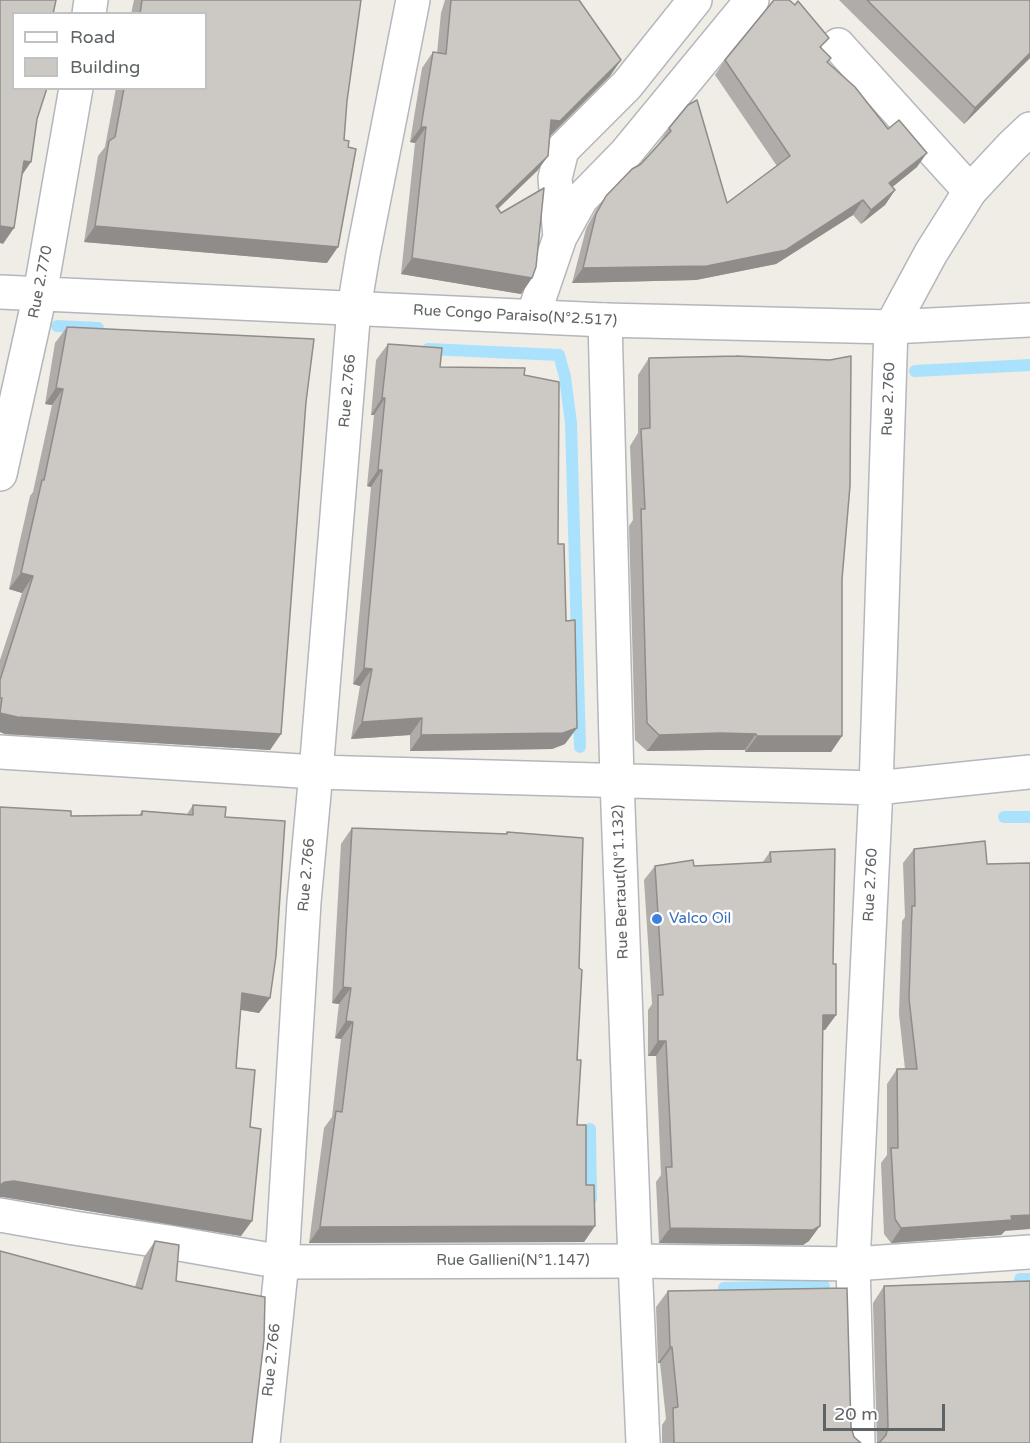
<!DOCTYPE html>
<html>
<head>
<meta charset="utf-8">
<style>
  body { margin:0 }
  #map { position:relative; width:1030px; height:1443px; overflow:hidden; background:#f0ede7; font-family:"Varela Round",sans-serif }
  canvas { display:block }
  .legend { position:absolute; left:12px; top:12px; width:195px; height:78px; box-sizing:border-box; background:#fff; border:2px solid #bfc1c2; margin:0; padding:8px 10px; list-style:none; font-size:18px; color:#5e6366 }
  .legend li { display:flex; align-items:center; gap:12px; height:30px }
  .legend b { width:30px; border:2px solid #bfc1c2 }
  .scale { position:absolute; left:823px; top:1404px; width:122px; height:27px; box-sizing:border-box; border:3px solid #5e6366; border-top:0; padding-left:8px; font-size:18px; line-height:21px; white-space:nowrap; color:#5e6366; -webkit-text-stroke:4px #fff; paint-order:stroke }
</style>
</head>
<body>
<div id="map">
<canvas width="1030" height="1443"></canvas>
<ul class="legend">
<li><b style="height:8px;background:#fff"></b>Road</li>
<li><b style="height:16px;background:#ccc8c4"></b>Building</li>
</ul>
<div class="scale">20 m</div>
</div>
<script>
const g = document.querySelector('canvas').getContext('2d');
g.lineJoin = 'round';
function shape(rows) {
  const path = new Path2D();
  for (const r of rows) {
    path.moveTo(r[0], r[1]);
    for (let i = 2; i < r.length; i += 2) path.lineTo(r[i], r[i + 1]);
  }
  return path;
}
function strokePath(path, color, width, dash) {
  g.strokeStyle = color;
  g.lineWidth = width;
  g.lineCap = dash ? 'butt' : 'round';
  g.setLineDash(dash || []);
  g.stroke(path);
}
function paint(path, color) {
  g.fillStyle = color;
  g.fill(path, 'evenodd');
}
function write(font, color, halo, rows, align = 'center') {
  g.font = font + ' "Varela Round",sans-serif';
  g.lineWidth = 5;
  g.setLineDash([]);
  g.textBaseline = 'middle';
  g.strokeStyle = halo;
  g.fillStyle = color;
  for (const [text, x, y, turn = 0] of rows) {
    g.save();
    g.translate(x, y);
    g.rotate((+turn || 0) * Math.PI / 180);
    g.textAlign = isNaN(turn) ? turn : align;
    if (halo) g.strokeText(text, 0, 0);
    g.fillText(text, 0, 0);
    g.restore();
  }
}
strokePath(shape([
  [57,326,98,328],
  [428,349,559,355,565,377,571,423,580,747],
  [915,371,1030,365],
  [1004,817,1030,817],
  [590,1129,591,1199],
  [1020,1279,1030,1279],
  [724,1288,824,1286]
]), '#aae2fd', 12);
const street = shape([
  [838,45,970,191],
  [560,237,555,178,562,150,627,85,695,0],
  [533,316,560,237,581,199,626,153,752,0],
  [605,320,617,780,635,1261,643,1443],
  [0,752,316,772,876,788,1030,772],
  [263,1443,282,1262,304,902,316,772,354,308,363,254,413,0],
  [858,1443,853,1264,876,788,891,327]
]);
const secondary = shape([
  [89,14,91,0],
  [0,292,605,320,891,327,1030,320],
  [891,327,931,253,970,191,1012,146,1030,129],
  [0,474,40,294,76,88],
  [0,1215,74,1228,168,1242,282,1262,635,1261,853,1264,1030,1252]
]);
strokePath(street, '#b4b7bb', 36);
strokePath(secondary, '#b3b7bb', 36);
strokePath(street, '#fff', 33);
strokePath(secondary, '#fff', 33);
paint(shape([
  [134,0,361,0,347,101,327,263,84,242,98,156,105,147,116,88,206,88,206,14,131,14],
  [445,0,579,0,621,60,610,76,550,136,548,156,537,171,498,209,532,278,521,294,401,274,415,143,410,142,422,68,433,52,437,53,441,13],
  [774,0,789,0,822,49,827,63,917,167,892,187,895,190,885,205,861,224,853,215,776,264,696,280,572,283,586,229,596,210,606,196,641,164,659,143,669,128,727,203,777,166,715,75,725,60],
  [839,0,1030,0,1030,58,964,124],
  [67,327,306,402,281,734,270,750,5,734,0,732,0,660,22,593,9,589,30,496,33,492,52,405,45,404,55,343],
  [388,344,440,367,524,375,558,544,565,744,552,749,410,751,410,735,351,739,360,686,353,684,371,487,367,486,374,415,371,415,376,360],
  [649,358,842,579,842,736,831,752,745,752,745,750,708,750,647,751,635,740,629,526,633,520,630,446,638,433,638,375],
  [193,805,225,817,270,998,259,1013,241,1010,236,1068,241,1236,3,1197,71,816,139,815,142,811,187,814],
  [352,828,506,834,507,832,579,968,577,1125,586,1185,595,1226,584,1242,309,1243,324,1128,332,1117,341,1039,335,1038,339,1004,332,1003,341,844],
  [914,849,1005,1231,1001,1235,891,1243,884,1234,881,1163,887,1155,887,1084,897,1069,905,1069,899,1014,902,921,905,917,903,863],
  [770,852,833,964,836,1015,825,1030,823,1029,809,1241,803,1245,659,1243,656,1182,661,1175,656,1056,648,1056,648,1010,652,1004,644,880,655,866,694,866,762,863],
  [155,1241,176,1281,252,1443,135,1287,144,1257],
  [884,1286,1030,1443,877,1443,873,1303],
  [668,1291,851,1427,854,1437,861,1443,662,1443,662,1425,666,1419,660,1363,658,1363,656,1307]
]), '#afaca9');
paint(shape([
  [1030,53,1030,58,964,124,975,108],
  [621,60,610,76,549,137,551,120],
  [421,127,426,127,415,143,410,142],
  [927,153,917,167,879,198,889,183],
  [548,156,537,171,485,221,496,206],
  [24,161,31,162,20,178],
  [895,190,885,205,861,224,871,210],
  [863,200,853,215,776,264,696,280,572,283,583,268],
  [0,226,14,228,3,244,0,243],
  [95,226,338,247,327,263,84,242],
  [412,258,532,278,521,294,401,274],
  [56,388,63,389,52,405,45,404],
  [382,398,385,398,374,415,371,415],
  [378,470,382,470,371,487,367,486],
  [21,573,33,576,22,593,9,589],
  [364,668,372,669,360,686,353,684],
  [0,713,281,734,270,750,5,734,0,732],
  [422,718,410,735,351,739,362,722],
  [577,728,565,744,552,749,410,751,421,735],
  [720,733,756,734,745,750,708,750,647,751,659,735],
  [757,736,842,736,831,752,745,752],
  [343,987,351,988,339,1004,332,1003],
  [242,993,270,998,259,1013,231,1008],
  [823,1015,836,1015,825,1030,813,1029],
  [346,1021,353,1022,341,1039,335,1038],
  [658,1041,666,1041,656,1056,648,1056],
  [14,1181,252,1221,241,1236,3,1197,0,1197,0,1185,5,1182],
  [1030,1215,1030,1229,1005,1231,1001,1235,891,1243,901,1228,1011,1216],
  [595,1226,584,1242,309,1243,320,1227],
  [820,1226,809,1241,803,1245,659,1243,670,1228],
  [670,1347,672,1347,660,1363,658,1363]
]), '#8f8c89');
const building = shape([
  [0,0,56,0,53,14,14,14,14,88,47,88,37,119,31,162,24,161,14,228,0,226,0,0],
  [142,0,361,0,347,101,344,140,349,141,348,147,356,149,338,247,95,226,109,141,115,137,124,88,206,88,206,14,140,14,142,0],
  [451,0,579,0,621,60,560,121,551,120,548,156,496,206,501,213,544,188,536,267,532,278,412,258,426,127,421,127,433,52,446,54,451,0],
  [774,0,789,0,795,5,798,1,829,38,820,47,831,58,827,62,855,87,888,129,899,120,927,153,889,183,895,190,871,210,863,200,786,250,707,266,583,268,596,214,606,196,632,169,641,164,671,131,669,128,688,105,697,100,727,203,790,156,725,60,774,0],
  [867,0,1030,0,1030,53,975,108,867,0],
  [67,327,314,339,306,402,281,734,17,717,0,713,2,698,0,698,0,680,33,576,21,573,42,480,44,480,63,389,56,388,67,327],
  [388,344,442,348,440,367,525,368,524,375,559,382,558,544,564,544,566,621,575,620,577,728,563,733,421,735,422,718,362,722,372,669,364,668,382,470,378,470,385,398,382,398,388,344],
  [736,356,830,360,851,356,850,486,842,579,842,736,757,736,756,734,720,733,659,735,647,723,641,509,645,509,641,429,650,428,649,358,736,356],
  [193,805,226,807,225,817,285,821,276,956,270,998,242,993,236,1068,255,1070,250,1127,261,1129,252,1221,14,1181,5,1182,0,1185,0,807,71,811,71,816,142,815,142,811,193,815,193,805],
  [352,828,507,834,507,832,583,838,579,968,582,970,577,1060,581,1060,577,1125,586,1125,586,1185,594,1185,595,1226,320,1227,336,1111,342,1112,353,1022,346,1021,351,988,343,987,352,828],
  [985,841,987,864,1030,863,1030,1215,1011,1216,1012,1220,901,1228,895,1219,891,1148,898,1148,897,1069,917,1069,909,999,912,906,915,906,914,849,985,841],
  [835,849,833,964,836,964,836,1015,823,1015,820,1226,813,1230,670,1228,666,1167,672,1167,666,1041,658,1041,658,995,663,995,655,866,693,860,694,866,771,862,770,852,835,849],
  [155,1241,179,1245,176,1281,265,1297,264,1340,252,1443,0,1443,0,1251,142,1289,155,1241],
  [1030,1281,1030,1443,877,1443,880,1442,886,1435,888,1426,884,1286,1030,1281],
  [847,1288,851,1427,854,1437,861,1443,674,1443,673,1408,678,1407,672,1347,670,1347,668,1291,847,1288]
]);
paint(building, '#ccc8c4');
strokePath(building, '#8f8c89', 1.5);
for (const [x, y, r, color] of [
  [657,919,6,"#3f7fe0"]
]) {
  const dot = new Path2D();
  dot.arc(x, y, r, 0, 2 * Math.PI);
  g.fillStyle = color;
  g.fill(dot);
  strokePath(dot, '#fff', 2);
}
write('15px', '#5e6366', '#fff', [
  ["Rue 2.770",41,282,-79],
  ["Rue Congo Paraiso(N°2.517)",515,316,3],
  ["Rue 2.766",348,391,-85],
  ["Rue 2.760",889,399,-88],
  ["Rue 2.766",307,875,-85],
  ["Rue Bertaut(N°1.132)",621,882,-92],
  ["Rue 2.760",871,885,-87],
  ["Rue Gallieni(N°1.147)",513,1261],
  ["Rue 2.766",272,1360,-84]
]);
write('15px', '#366cbe', '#fff', [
  ["Valco Oil",669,919]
], 'left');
</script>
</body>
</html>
